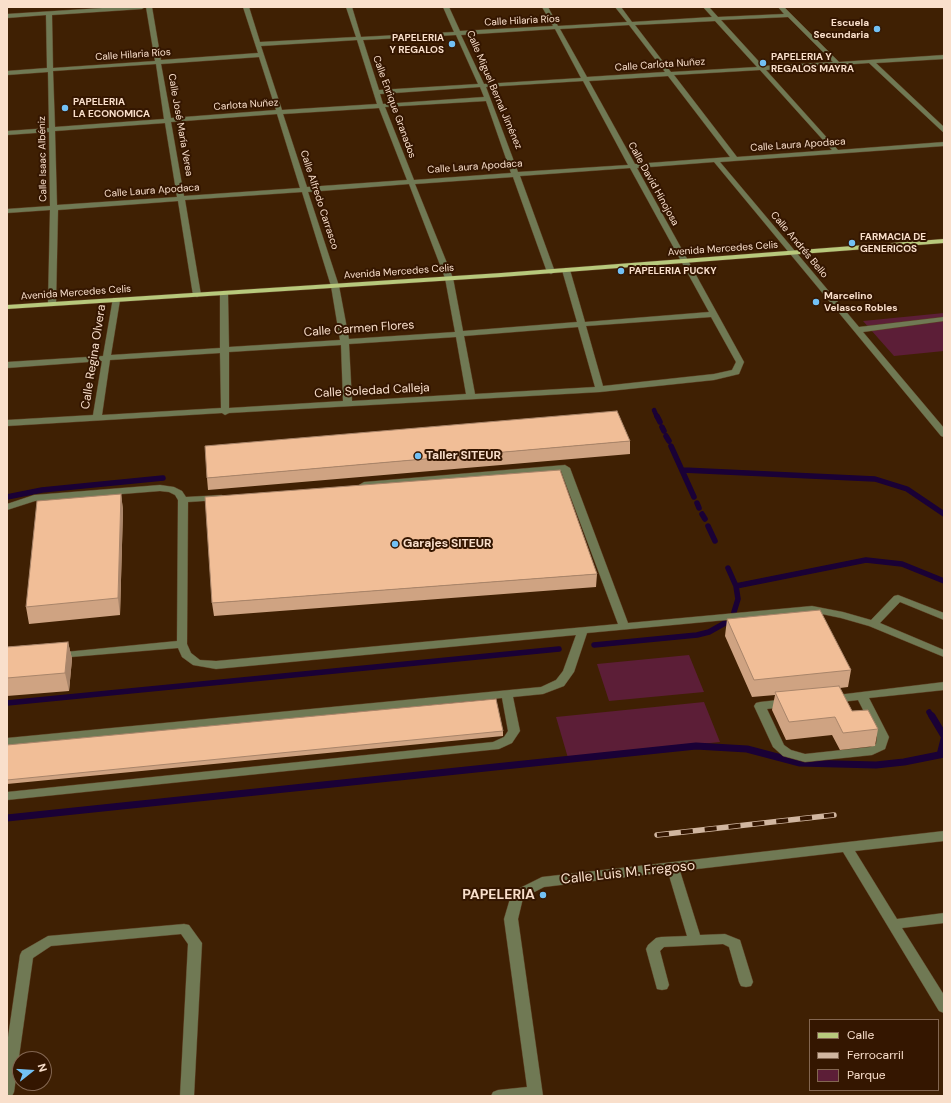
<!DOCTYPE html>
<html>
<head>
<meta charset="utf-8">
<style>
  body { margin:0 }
  #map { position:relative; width:951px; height:1103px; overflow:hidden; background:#3f2003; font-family:"DM Sans",sans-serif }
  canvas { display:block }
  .frame { position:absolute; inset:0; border:8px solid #f9dfcb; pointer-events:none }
  .legend { position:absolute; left:809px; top:1019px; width:130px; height:72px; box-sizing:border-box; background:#341600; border:1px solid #836651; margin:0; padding:5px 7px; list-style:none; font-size:12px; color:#f9dfcb }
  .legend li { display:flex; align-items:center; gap:8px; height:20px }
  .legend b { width:20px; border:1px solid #836651 }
  .north { position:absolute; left:12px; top:1051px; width:40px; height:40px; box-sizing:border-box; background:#341600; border:1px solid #836651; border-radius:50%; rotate:73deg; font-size:11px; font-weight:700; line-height:16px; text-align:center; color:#f9dfcb }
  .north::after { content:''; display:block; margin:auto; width:14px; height:18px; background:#72c1f5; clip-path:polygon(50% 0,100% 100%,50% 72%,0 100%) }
</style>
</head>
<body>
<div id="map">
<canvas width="951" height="1103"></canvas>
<div class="frame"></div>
<ul class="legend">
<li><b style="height:5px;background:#b8c97c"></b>Calle</li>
<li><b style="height:5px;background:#d1b6a0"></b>Ferrocarril</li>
<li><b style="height:11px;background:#5c1e37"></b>Parque</li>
</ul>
<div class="north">N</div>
</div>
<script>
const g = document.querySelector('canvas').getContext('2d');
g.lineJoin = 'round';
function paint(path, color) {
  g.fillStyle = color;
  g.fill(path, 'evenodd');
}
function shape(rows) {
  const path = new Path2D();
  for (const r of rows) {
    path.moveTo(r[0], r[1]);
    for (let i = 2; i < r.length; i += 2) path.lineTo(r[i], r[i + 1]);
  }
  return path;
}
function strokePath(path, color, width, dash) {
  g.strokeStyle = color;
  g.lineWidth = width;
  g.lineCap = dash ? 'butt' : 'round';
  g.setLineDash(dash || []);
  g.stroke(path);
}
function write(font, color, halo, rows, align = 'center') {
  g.font = font + ' "DM Sans",sans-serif';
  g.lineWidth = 4;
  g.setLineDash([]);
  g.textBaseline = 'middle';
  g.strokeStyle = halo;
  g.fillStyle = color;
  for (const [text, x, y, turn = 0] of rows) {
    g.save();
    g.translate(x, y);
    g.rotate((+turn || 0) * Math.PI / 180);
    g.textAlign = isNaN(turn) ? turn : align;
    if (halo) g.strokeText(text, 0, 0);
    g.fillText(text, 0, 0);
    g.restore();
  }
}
paint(shape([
  [944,313,944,351,894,356,863,321],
  [689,655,704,692,609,701,597,664],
  [704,702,720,742,568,758,556,717]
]), '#5c1e37');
strokePath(shape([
  [654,410,657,417]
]), '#1a0136', 4.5);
strokePath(shape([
  [657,416,660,422],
  [662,427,664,431],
  [666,436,669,441],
  [671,446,694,497],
  [683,470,875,479,907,489,944,514],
  [7,497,42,490,163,478],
  [697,503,699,508],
  [702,514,705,519],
  [708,526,715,541],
  [728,568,736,586,738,599,734,612],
  [736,586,866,560,902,564,944,581],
  [594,645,697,635,709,632,725,623],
  [7,703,559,649],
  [929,712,932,717]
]), '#1a0136', 5.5);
strokePath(shape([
  [932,716,944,736],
  [940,755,944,739],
  [7,818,696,746,747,749,800,763,876,765,904,762,944,754]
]), '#1a0136', 7);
const minor = shape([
  [118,7,145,7,142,9,52,15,53,68,155,61,146,7,152,7,161,60,258,53,243,7,249,7,260,42,356,37,346,7,352,7,361,37,454,32,443,7,449,7,460,31,553,26,542,7,548,7,558,26,627,22,615,7,621,7,632,22,712,17,703,7,709,7,718,17,784,14,778,7,784,7,839,62,944,55,944,59,876,63,944,127,944,133,869,63,766,70,838,150,944,142,944,146,720,162,859,327,944,317,944,321,863,332,944,428,944,437,941,436,714,162,637,168,744,362,739,374,714,380,600,392,229,413,225,415,222,413,7,426,7,420,93,415,102,361,7,368,7,362,103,356,113,298,119,298,120,300,111,355,220,348,220,293,224,291,228,293,229,347,340,340,331,286,302,192,185,200,201,295,197,297,193,295,178,201,58,210,56,304,52,306,48,304,50,210,7,213,7,209,50,206,49,132,7,135,7,131,49,128,48,72,7,75,7,71,47,68,46,15,7,18,7,14,118,7],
  [788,17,833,62,763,66,721,20,788,17],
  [715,21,757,67,671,72,635,25,715,21],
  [629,25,665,72,587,77,560,29,629,25],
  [555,29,581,78,484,84,461,35,555,29],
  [456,35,478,84,379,90,363,40,456,35],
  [357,40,377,104,282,110,261,46,357,40],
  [259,57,276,110,171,118,161,64,259,57],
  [156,64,164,119,55,127,53,71,156,64],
  [760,70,832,150,737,157,674,75,760,70],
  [668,76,730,157,635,164,589,81,668,76],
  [583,81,628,165,518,172,486,87,583,81],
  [480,87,484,97,383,104,380,94,480,87],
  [486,101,511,173,414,180,385,107,486,101],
  [379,108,407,180,307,187,283,114,379,108],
  [277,114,300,188,184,196,171,122,277,114],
  [165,123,177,197,57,205,55,131,165,123],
  [630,168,709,312,585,322,570,270,566,268,562,270,577,322,463,331,453,278,415,184,513,177,547,272,551,274,555,272,520,176,630,168],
  [409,184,445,278,455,332,349,339,339,286,308,192,409,184],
  [711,317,736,362,732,370,714,374,603,386,586,326,711,317],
  [578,327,595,387,475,394,464,336,578,327],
  [456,337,466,394,352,401,349,344,456,337],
  [341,345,343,401,229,408,229,352,341,345],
  [220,353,221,408,102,415,110,360,220,353],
  [565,465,570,468,628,623,812,606,843,612,871,620,894,596,898,595,944,613,944,620,900,602,880,623,944,650,944,657,869,626,841,618,812,612,587,633,574,672,564,686,543,694,513,697,520,731,512,743,499,749,7,800,7,792,493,742,504,737,508,731,502,698,7,746,7,738,541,687,556,680,563,671,576,635,216,669,193,665,182,657,178,648,59,658,54,655,55,653,177,641,178,500,175,495,169,492,160,491,35,501,7,510,7,504,34,495,160,485,174,487,182,491,186,497,222,495,224,497,219,500,188,502,187,644,191,653,200,660,216,661,618,624,561,471,364,488,359,485,364,482,565,465],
  [944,682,944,690,869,698,889,737,885,749,872,755,805,762,783,756,773,747,754,706,756,703,760,702,787,699,791,700,793,703,791,706,767,709,784,745,791,750,805,754,870,747,876,744,877,737,858,700,833,703,829,702,827,699,829,696,944,682],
  [944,831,944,841,855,851,897,919,944,913,944,923,902,928,944,995,944,1013,939,1011,843,852,680,871,700,935,725,934,740,940,753,982,751,986,746,987,741,986,739,982,729,947,723,944,664,947,660,951,669,985,667,989,662,990,657,989,646,949,648,945,656,938,661,937,687,936,668,872,544,887,523,898,518,919,543,1096,491,1096,493,1092,498,1090,527,1087,504,919,512,892,542,877,944,831],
  [184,924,189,925,202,943,194,1096,180,1096,188,944,181,934,51,946,33,958,14,1092,12,1096,7,1096,7,1044,20,955,22,951,48,936,184,924]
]);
const major = shape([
  [944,239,944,243,501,277,7,309,7,305,501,273,944,239]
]);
strokePath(minor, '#5d3f23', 1);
strokePath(major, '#5d3f23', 1);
paint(minor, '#707954');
paint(major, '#b8c97c');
const rail = shape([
  [657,835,834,815]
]);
strokePath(rail, '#d1b6a0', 5.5);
strokePath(rail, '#341600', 4, [12]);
paint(shape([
  [630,441,630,454,208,490,207,478],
  [121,494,123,510,120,615,29,624,26,607],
  [597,574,596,587,214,616,212,603],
  [727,619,851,670,848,687,840,688,852,711,878,729,875,746,840,750,832,735,786,740,772,710,775,695,752,697,725,636],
  [68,642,72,659,69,691,7,696,7,647],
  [503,731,503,736,7,784,7,745]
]), '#cfa382');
paint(shape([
  [121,494,123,510,120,615,118,598],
  [68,642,72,659,69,691,65,673]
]), '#a9856a');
const building = shape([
  [617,411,630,441,207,478,205,446,617,411],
  [560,470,597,574,212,603,205,497,560,470],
  [121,494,118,598,26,607,37,501,121,494],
  [820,610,851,670,754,680,727,619,820,610],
  [68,642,65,673,7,678,7,647,68,642],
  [839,686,852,711,868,710,878,729,843,733,835,717,789,722,775,692,839,686],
  [496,699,503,731,7,780,7,745,496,699]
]);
paint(building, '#f1be97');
strokePath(building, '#a9856a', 1);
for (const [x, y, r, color] of [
  [877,29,4,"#72c1f5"],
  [452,44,4,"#72c1f5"],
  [763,63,4,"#72c1f5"],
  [65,108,4,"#72c1f5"],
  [852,243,4,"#72c1f5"],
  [621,271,4,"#72c1f5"],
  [816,302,4,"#72c1f5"],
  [418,456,4,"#72c1f5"],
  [395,544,4,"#72c1f5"],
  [543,895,4,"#72c1f5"]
]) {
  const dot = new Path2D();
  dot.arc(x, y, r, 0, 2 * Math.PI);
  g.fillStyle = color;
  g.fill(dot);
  strokePath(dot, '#341600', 1.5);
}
write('10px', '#f9dfcb', '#341600', [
  ["Calle Hilaria Ríos",522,21,-3],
  ["Calle Hilaria Ríos",133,55,-4],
  ["Calle Carlota Nuñez",660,65,-4],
  ["Calle Miguel Bernal Jiménez",494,90,67],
  ["Carlota Nuñez",246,105,-4],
  ["Calle Enrique Granados",394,107,70],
  ["Calle José María Verea",180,125,80],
  ["Calle Laura Apodaca",798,145,-4],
  ["Calle Isaac Albéniz",43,159,-91],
  ["Calle Laura Apodaca",475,167,-4],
  ["Calle David Hinojosa",653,184,61],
  ["Calle Laura Apodaca",152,191,-4],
  ["Calle Alfredo Carrasco",319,200,72],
  ["Calle Andrés Bello",799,245,50],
  ["Avenida Mercedes Celis",723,249,-4],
  ["Avenida Mercedes Celis",399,272,-4],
  ["Avenida Mercedes Celis",76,293,-4]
]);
write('bold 10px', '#f9dfcb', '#341600', [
  ["Escuela",869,23,"right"],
  ["Secundaria",869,35,"right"],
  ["PAPELERIA",444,38,"right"],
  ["Y REGALOS",444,50,"right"],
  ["PAPELERIA Y",771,57],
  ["REGALOS MAYRA",771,69],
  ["PAPELERIA",73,102],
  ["LA ECONOMICA",73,114],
  ["FARMACIA DE",860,237],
  ["GENERICOS",860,249],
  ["PAPELERIA PUCKY",629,271],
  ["Marcelino",824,296],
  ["Velasco Robles",824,308]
], 'left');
write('12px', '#f9dfcb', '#341600', [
  ["Calle Carmen Flores",359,329,-4],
  ["Calle Regina Olvera",94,357,-81],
  ["Calle Soledad Calleja",372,391,-3]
]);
write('bold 12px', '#f9dfcb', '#341600', [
  ["Taller SITEUR",426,456],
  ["Garajes SITEUR",403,544]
], 'left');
write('14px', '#f9dfcb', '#341600', [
  ["Calle Luis M. Fregoso",628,873,-6]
]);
write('bold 14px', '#f9dfcb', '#341600', [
  ["PAPELERIA",535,895]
], 'right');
</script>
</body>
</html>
